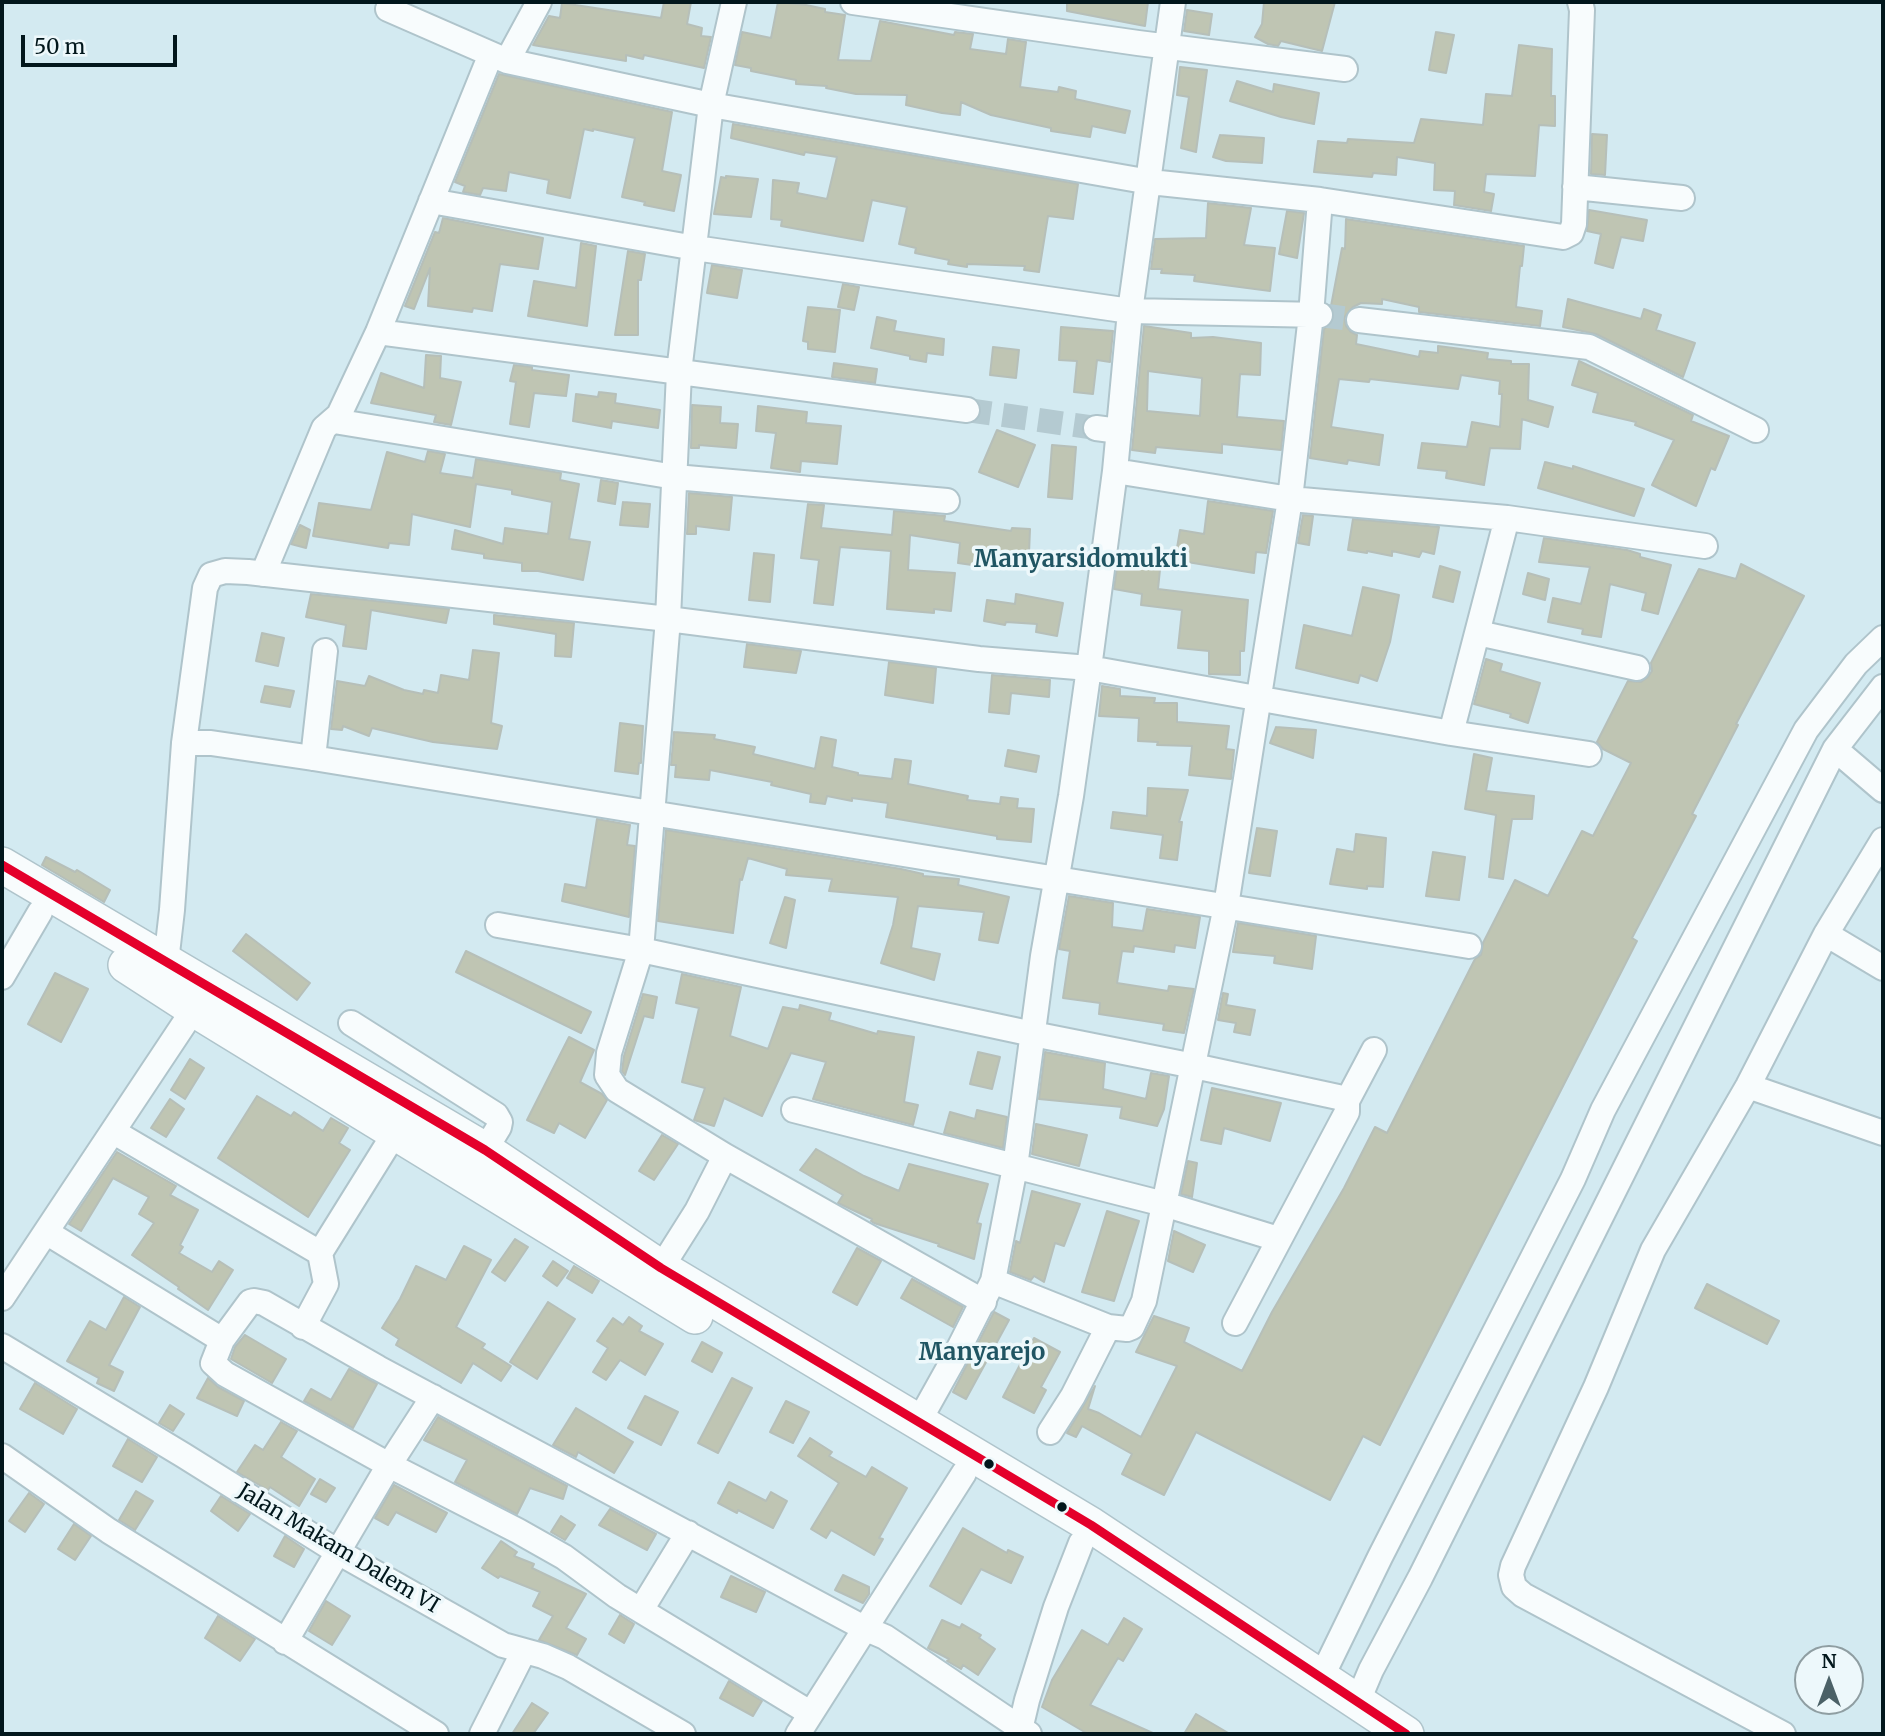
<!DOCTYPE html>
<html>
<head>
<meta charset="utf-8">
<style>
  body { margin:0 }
  #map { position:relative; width:1885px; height:1736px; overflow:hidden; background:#d3eaf1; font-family:Merriweather,serif }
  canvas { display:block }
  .frame { position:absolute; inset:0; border:4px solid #02171c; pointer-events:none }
  .north { position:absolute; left:1794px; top:1645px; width:70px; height:70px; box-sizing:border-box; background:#edf8fb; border:2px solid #8f9ea2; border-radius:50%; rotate:0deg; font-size:19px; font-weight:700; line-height:28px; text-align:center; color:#02171c }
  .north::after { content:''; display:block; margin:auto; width:24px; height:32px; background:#4b6167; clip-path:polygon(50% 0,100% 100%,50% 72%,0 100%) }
  .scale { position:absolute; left:21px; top:35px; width:156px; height:32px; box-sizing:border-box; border:4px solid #02171c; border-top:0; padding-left:9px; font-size:21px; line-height:24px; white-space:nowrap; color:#02171c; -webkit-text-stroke:5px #edf8fb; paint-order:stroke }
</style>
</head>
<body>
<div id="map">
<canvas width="1885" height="1736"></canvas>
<div class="frame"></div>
<div class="north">N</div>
<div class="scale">50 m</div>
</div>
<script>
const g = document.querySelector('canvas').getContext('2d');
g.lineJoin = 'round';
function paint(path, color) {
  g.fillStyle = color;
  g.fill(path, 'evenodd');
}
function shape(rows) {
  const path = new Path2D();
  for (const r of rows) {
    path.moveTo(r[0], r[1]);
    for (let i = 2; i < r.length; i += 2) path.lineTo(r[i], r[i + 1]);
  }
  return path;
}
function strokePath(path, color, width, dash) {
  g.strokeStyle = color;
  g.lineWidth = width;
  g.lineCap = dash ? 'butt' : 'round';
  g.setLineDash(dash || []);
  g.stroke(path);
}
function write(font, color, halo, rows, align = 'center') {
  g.font = font + ' Merriweather,serif';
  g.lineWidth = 7;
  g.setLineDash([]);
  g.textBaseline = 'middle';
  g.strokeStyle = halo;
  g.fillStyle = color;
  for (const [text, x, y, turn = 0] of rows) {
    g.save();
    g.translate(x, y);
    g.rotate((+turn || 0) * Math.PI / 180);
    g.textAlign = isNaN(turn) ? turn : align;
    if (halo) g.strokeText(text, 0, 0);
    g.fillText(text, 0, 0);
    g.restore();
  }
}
const building = shape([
  [664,2,691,2,687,24,702,28,701,36,711,37,704,68,644,55,643,59,626,55,626,61,533,45,549,16,560,18,562,3,661,18,664,2],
  [778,2,806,5,825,9,825,12,845,15,838,60,871,61,880,21,954,35,955,32,973,34,970,49,1006,54,1008,39,1026,42,1020,87,1058,92,1059,87,1076,91,1075,99,1130,111,1125,133,1092,126,1090,137,1051,131,1051,128,991,115,961,102,960,115,942,113,906,105,907,95,856,94,826,88,827,86,796,84,796,80,751,71,751,68,735,65,742,32,771,38,778,2],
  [1067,2,1148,2,1145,26,1067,11,1067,2],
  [1264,2,1335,2,1322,51,1281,41,1278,46,1268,44,1255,37,1262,24,1264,2],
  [1187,10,1212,14,1209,35,1184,31,1187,10],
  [1436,32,1454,35,1446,73,1429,70,1436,32],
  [1519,45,1552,49,1551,96,1555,96,1555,126,1539,125,1535,176,1486,174,1484,192,1494,194,1491,211,1454,205,1455,191,1434,190,1435,163,1397,157,1396,175,1373,173,1372,177,1314,172,1318,141,1347,143,1348,139,1414,143,1421,119,1483,125,1486,94,1512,96,1519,45],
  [1180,67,1207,70,1196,152,1181,148,1189,97,1177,95,1180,67],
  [499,74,672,112,662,171,681,175,674,211,644,205,645,202,622,197,635,138,593,129,593,131,584,129,570,198,547,193,549,180,509,172,506,191,483,188,480,195,463,192,465,186,455,182,499,74],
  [1237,81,1273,92,1274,84,1319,93,1314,124,1281,117,1230,101,1237,81],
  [733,124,1078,184,1073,219,1048,216,1039,272,1024,270,1025,266,967,264,967,267,948,264,949,260,915,253,916,248,899,244,907,207,872,200,863,241,781,226,782,220,771,219,773,180,799,183,797,193,827,199,837,157,805,152,804,155,731,138,733,124],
  [1592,134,1607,135,1605,175,1591,174,1592,134],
  [1220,135,1264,138,1262,163,1226,161,1213,157,1220,135],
  [726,176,758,179,751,217,714,214,721,177,726,178,726,176],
  [1208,203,1251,208,1244,245,1275,248,1270,291,1194,281,1195,275,1161,273,1162,269,1151,269,1155,239,1206,238,1208,203],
  [1589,210,1647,220,1643,241,1621,237,1613,268,1595,263,1601,234,1587,231,1589,210],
  [1287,211,1304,213,1297,258,1279,254,1287,211],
  [443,218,543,238,538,269,500,264,492,311,473,308,472,312,428,306,430,268,414,309,405,306,435,232,439,233,443,218],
  [1346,219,1524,246,1522,266,1520,266,1516,307,1542,311,1540,326,1419,312,1419,307,1382,299,1382,304,1361,303,1353,307,1344,318,1346,326,1351,332,1357,335,1356,344,1419,357,1420,351,1438,353,1438,346,1461,349,1488,353,1487,359,1511,361,1511,364,1529,364,1528,400,1553,407,1548,427,1522,419,1520,449,1490,448,1484,485,1446,478,1447,471,1418,468,1422,443,1467,447,1472,422,1500,427,1502,394,1499,394,1500,381,1461,375,1458,389,1370,379,1369,382,1339,379,1331,427,1383,435,1379,465,1348,460,1347,464,1310,458,1324,329,1332,323,1335,316,1331,306,1342,248,1345,249,1346,219],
  [581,243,596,246,587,326,528,316,534,281,576,288,581,243],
  [628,251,645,254,641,280,638,280,638,335,615,335,628,251],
  [712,265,742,270,737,298,707,293,712,265],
  [843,284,859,287,854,310,838,307,843,284],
  [1568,299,1641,319,1644,309,1661,315,1656,330,1695,343,1683,377,1596,334,1563,327,1568,299],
  [808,307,840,310,835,352,808,349,808,342,803,341,808,307],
  [877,317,896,321,894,331,944,339,943,355,927,353,926,362,910,359,910,356,871,348,877,317],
  [1144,326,1191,333,1191,338,1213,337,1261,343,1260,375,1240,374,1237,417,1284,421,1281,450,1222,444,1222,453,1156,447,1155,453,1132,450,1144,326],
  [1148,371,1202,378,1200,416,1147,411,1148,371],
  [1061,327,1113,331,1110,362,1097,360,1093,394,1074,392,1077,361,1059,360,1061,327],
  [993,347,1019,350,1016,378,990,375,993,347],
  [426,355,441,356,440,378,461,382,451,425,434,422,436,415,371,403,381,373,424,388,426,355],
  [1579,361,1693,415,1691,421,1729,436,1715,470,1711,468,1696,506,1652,485,1674,440,1635,425,1636,422,1593,412,1598,393,1572,385,1579,361],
  [834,363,877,369,875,383,832,377,834,363],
  [514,365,532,367,532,370,569,375,566,396,534,393,529,427,510,424,516,382,510,381,514,365],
  [599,392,616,394,615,403,660,410,658,428,612,421,611,428,573,421,576,394,598,397,599,392],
  [692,405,721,407,720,423,738,424,736,448,699,445,699,448,691,448,692,405],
  [758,406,807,412,806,423,841,426,837,464,801,461,800,472,771,468,776,433,756,431,758,406],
  [997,430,1035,445,1018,487,979,472,997,430],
  [1052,445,1076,447,1072,499,1048,497,1052,445],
  [428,451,445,454,440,473,473,478,476,459,561,473,560,480,579,484,569,539,590,542,583,580,538,571,522,571,522,563,484,558,484,554,452,549,455,530,503,544,505,528,548,534,552,502,512,494,512,490,476,484,470,527,412,514,409,545,389,543,388,548,313,536,319,503,371,510,387,452,425,462,428,451],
  [1545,462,1573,469,1573,466,1644,489,1634,516,1538,488,1545,462],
  [601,480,618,483,615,504,598,501,601,480],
  [689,493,732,497,729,530,696,526,696,534,687,534,689,493],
  [1208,501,1273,511,1266,553,1256,552,1254,573,1175,560,1180,530,1204,534,1208,501],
  [623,502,650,504,648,527,620,525,623,502],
  [808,504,824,505,821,528,892,535,894,511,945,516,944,521,1011,531,1012,528,1030,529,1029,554,982,550,979,566,958,563,960,543,910,535,908,570,955,573,951,611,934,609,934,613,887,609,891,551,840,547,833,605,814,603,819,560,801,558,808,504],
  [1303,515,1313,516,1309,545,1298,543,1303,515],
  [1353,519,1439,527,1434,554,1422,551,1419,557,1392,551,1392,556,1367,551,1367,553,1348,550,1353,519],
  [300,525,310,530,306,548,291,544,300,525],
  [1544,538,1627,550,1640,554,1640,557,1671,565,1658,614,1642,610,1646,593,1610,584,1601,637,1582,634,1583,629,1548,622,1553,598,1581,604,1590,567,1539,562,1544,538],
  [754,553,774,555,770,602,749,600,754,553],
  [1119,553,1161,560,1158,589,1248,600,1244,651,1240,651,1240,675,1209,674,1209,651,1178,648,1182,610,1141,605,1142,594,1114,589,1119,553],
  [1741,564,1804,596,1736,724,1738,725,1692,814,1696,816,1632,938,1637,941,1380,1445,1363,1436,1330,1500,1196,1432,1164,1495,1122,1474,1132,1454,1082,1426,1076,1437,1067,1433,1095,1386,1088,1409,1099,1413,1141,1437,1177,1366,1136,1352,1154,1316,1189,1328,1184,1342,1242,1371,1272,1312,1344,1188,1375,1127,1387,1133,1475,959,1481,955,1483,943,1515,880,1548,896,1582,831,1593,836,1631,763,1603,749,1597,742,1628,681,1641,682,1648,677,1652,671,1651,663,1699,569,1736,579,1741,564],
  [1440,566,1460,572,1453,602,1433,597,1440,566],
  [1528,573,1549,579,1545,600,1523,594,1528,573],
  [1363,587,1399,595,1390,642,1377,681,1360,675,1358,683,1296,668,1304,625,1352,636,1363,587],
  [311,594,449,609,446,623,371,610,366,649,343,646,346,625,306,617,311,594],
  [1016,594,1063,603,1057,636,1036,632,1037,624,1006,622,1005,625,984,621,987,600,1015,604,1016,594],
  [494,615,574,623,571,657,555,656,556,634,494,624,494,615],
  [262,633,284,638,278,666,256,661,262,633],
  [747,644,801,651,796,673,744,667,747,644],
  [473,650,499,653,491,723,502,726,497,749,433,742,372,728,369,736,343,726,342,730,331,729,337,681,365,686,369,676,404,690,423,694,424,690,438,693,441,675,469,680,473,650],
  [1486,659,1502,664,1500,671,1540,683,1528,723,1510,717,1511,714,1474,704,1486,659],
  [889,662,936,668,933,703,885,695,889,662],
  [992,675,1050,680,1049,697,1011,693,1009,714,989,712,992,675],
  [265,686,294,691,290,707,261,702,265,686],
  [1102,686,1120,689,1120,696,1155,698,1154,703,1177,703,1177,722,1229,726,1226,749,1234,750,1231,779,1189,775,1192,746,1157,745,1158,742,1138,741,1139,718,1099,716,1102,686],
  [620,723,643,726,641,763,639,763,638,774,615,771,620,723],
  [1276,727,1316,730,1313,758,1270,743,1276,727],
  [674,732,715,735,714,739,755,747,753,754,815,769,821,737,836,740,832,767,858,773,858,775,892,779,895,759,911,761,908,784,968,796,967,800,1000,804,1001,797,1018,799,1017,808,1034,809,1031,842,997,839,997,836,886,817,888,803,852,798,852,801,827,796,825,804,810,802,811,794,771,785,772,782,710,770,709,780,675,777,676,765,671,765,674,732],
  [1008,750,1039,756,1036,772,1005,766,1008,750],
  [1474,754,1492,758,1486,791,1534,796,1532,819,1512,819,1503,879,1489,877,1496,815,1465,809,1474,754],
  [1148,788,1188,790,1179,822,1182,822,1177,860,1160,858,1163,835,1111,828,1113,812,1147,816,1148,788],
  [597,819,630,825,627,845,635,846,629,917,562,901,565,884,586,888,597,819],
  [1257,828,1277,831,1270,876,1249,873,1257,828],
  [666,830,901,869,923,874,923,876,959,879,958,885,1009,897,998,943,979,940,984,912,918,906,911,948,940,954,934,980,881,963,893,925,898,897,829,891,832,879,786,875,787,869,748,858,742,880,740,879,733,933,658,921,666,830],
  [1356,834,1386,838,1383,887,1367,886,1367,889,1330,884,1337,849,1354,852,1356,834],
  [1433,852,1465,857,1459,900,1426,896,1433,852],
  [46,857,75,872,77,870,110,890,104,902,42,865,46,857],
  [1069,896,1113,903,1112,927,1143,931,1147,909,1200,917,1195,948,1175,945,1174,952,1134,946,1133,952,1122,951,1117,983,1168,991,1169,986,1194,989,1184,1033,1163,1030,1164,1024,1099,1014,1100,1003,1063,998,1070,951,1059,949,1069,896],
  [785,897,795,900,786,948,770,943,785,897],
  [1238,923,1316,936,1312,969,1274,963,1275,956,1233,952,1238,923],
  [246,934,310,983,297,1000,233,951,246,934],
  [466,951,591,1012,581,1033,456,972,466,951],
  [55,973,88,989,61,1042,28,1024,55,973],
  [682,974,741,987,730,1036,768,1049,783,1007,799,1010,800,1005,831,1013,829,1020,877,1034,878,1031,914,1037,904,1102,918,1105,913,1125,813,1099,826,1062,791,1053,762,1116,724,1098,714,1126,694,1120,705,1088,682,1082,699,1008,676,1003,682,974],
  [1223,993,1228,994,1226,1005,1255,1010,1250,1035,1234,1032,1236,1023,1218,1020,1223,993],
  [643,994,657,997,653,1018,644,1016,625,1075,622,1071,624,1056,643,994],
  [569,1037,594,1050,580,1082,602,1094,607,1100,585,1138,559,1123,554,1133,527,1120,569,1037],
  [978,1052,1000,1057,992,1089,970,1084,978,1052],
  [1045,1052,1105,1063,1103,1089,1146,1099,1151,1073,1169,1076,1164,1109,1157,1126,1120,1118,1122,1107,1039,1099,1045,1052],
  [190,1059,204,1068,185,1099,171,1090,190,1059],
  [1212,1088,1281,1103,1270,1141,1224,1128,1221,1144,1201,1140,1212,1088],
  [257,1096,291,1116,294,1112,323,1131,331,1118,348,1128,339,1143,350,1150,308,1217,218,1158,257,1096],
  [170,1099,184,1109,166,1137,151,1128,170,1099],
  [977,1110,1007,1117,1003,1148,944,1133,950,1112,975,1119,977,1110],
  [1036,1124,1087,1135,1079,1166,1032,1154,1036,1124],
  [662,1135,678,1144,654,1180,639,1171,662,1135],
  [816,1149,864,1176,899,1191,909,1164,988,1184,977,1223,981,1224,974,1259,938,1246,939,1244,874,1223,871,1221,872,1219,838,1203,843,1195,800,1170,816,1149],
  [117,1152,176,1186,170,1195,198,1210,180,1245,183,1247,179,1253,212,1272,219,1261,233,1270,208,1310,178,1289,179,1287,132,1255,154,1223,139,1214,149,1197,113,1178,81,1231,69,1224,117,1152],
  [1188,1161,1197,1163,1192,1197,1181,1194,1188,1161],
  [1032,1191,1080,1204,1064,1246,1055,1243,1044,1282,1034,1276,1031,1280,1010,1272,1016,1241,1020,1243,1032,1191],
  [1107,1211,1139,1221,1114,1301,1082,1292,1107,1211],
  [1174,1231,1205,1245,1193,1272,1168,1261,1174,1231],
  [515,1239,528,1247,505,1281,492,1272,515,1239],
  [464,1246,491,1260,456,1327,485,1344,482,1348,511,1366,501,1381,473,1363,461,1383,396,1345,399,1339,382,1328,400,1299,416,1266,446,1280,464,1246],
  [857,1248,881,1261,857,1305,833,1292,857,1248],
  [553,1261,568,1271,557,1286,543,1276,553,1261],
  [574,1266,599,1281,592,1293,567,1278,574,1266],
  [912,1279,963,1307,953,1327,901,1298,912,1279],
  [1707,1284,1779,1321,1767,1344,1695,1308,1707,1284],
  [124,1297,140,1307,109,1365,123,1372,114,1391,97,1383,99,1378,67,1361,90,1321,106,1330,124,1297],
  [548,1302,575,1319,537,1379,510,1362,548,1302],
  [994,1312,1009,1320,966,1399,953,1392,994,1312],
  [629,1317,642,1326,639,1331,663,1344,645,1375,620,1360,606,1380,593,1372,608,1348,597,1341,613,1318,623,1325,629,1317],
  [245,1335,286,1359,272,1383,231,1359,235,1347,245,1335],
  [1034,1338,1060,1352,1041,1387,1046,1390,1034,1413,1003,1397,1034,1338],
  [702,1342,722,1353,712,1372,692,1361,702,1342],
  [349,1369,377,1384,353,1428,304,1401,311,1389,331,1400,349,1369],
  [208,1378,218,1387,244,1401,237,1416,197,1398,208,1378],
  [732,1378,752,1388,718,1453,698,1443,732,1378],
  [35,1383,77,1409,63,1434,20,1409,35,1383],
  [645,1396,678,1412,661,1445,628,1428,645,1396],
  [786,1401,809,1412,793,1443,770,1432,786,1401],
  [170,1405,184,1414,173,1431,159,1423,170,1405],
  [576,1408,633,1442,614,1473,578,1452,576,1457,553,1445,576,1408],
  [438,1417,567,1486,563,1499,530,1488,517,1514,455,1482,467,1460,424,1440,438,1417],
  [281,1422,297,1431,281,1457,315,1479,299,1506,270,1487,268,1490,237,1472,255,1445,263,1450,281,1422],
  [810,1438,832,1452,829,1456,866,1477,872,1467,907,1488,879,1538,883,1539,874,1555,831,1530,826,1538,811,1529,839,1483,798,1456,810,1438],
  [128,1439,157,1457,142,1482,113,1466,128,1439],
  [320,1479,335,1488,326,1502,311,1494,320,1479],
  [729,1482,766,1501,771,1492,787,1501,773,1528,738,1510,737,1513,718,1503,729,1482],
  [394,1485,447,1513,436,1532,396,1512,388,1525,375,1518,394,1485],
  [136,1491,153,1501,135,1530,119,1520,136,1491],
  [29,1493,44,1504,25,1532,9,1521,29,1493],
  [221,1496,250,1514,238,1531,211,1511,221,1496],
  [610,1509,656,1534,647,1550,599,1525,610,1509],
  [561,1516,575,1525,565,1540,551,1532,561,1516],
  [74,1524,91,1536,75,1560,58,1549,74,1524],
  [963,1528,1007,1553,1008,1550,1023,1557,1011,1583,981,1569,961,1604,930,1586,963,1528],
  [285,1536,304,1549,294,1567,274,1556,285,1536],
  [501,1541,517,1552,514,1556,534,1564,532,1568,586,1594,566,1628,586,1639,577,1655,539,1640,553,1616,533,1606,540,1592,500,1576,498,1578,482,1568,501,1541],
  [843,1575,869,1587,869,1594,863,1603,835,1590,843,1575],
  [731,1576,765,1592,756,1612,721,1597,731,1576],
  [326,1601,350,1616,332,1645,309,1631,326,1601],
  [620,1615,634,1624,624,1643,609,1634,620,1615],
  [218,1616,255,1639,240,1661,205,1638,218,1616],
  [1124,1618,1142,1629,1123,1661,1118,1658,1090,1705,1155,1734,1088,1734,1042,1707,1052,1680,1082,1630,1108,1645,1124,1618],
  [942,1620,960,1628,962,1624,981,1635,979,1638,995,1649,978,1675,963,1665,961,1669,947,1661,949,1659,928,1648,942,1620],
  [729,1681,762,1701,753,1716,720,1698,729,1681],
  [532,1703,548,1713,533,1734,512,1734,532,1703],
  [1196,1714,1230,1734,1184,1734,1196,1714]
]);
paint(building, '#bfc5b3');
strokePath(building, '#b6bfb9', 2);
strokePath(shape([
  [1320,315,1359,320],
  [967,410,1096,428]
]), '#b4cad1', 24, [24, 12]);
const minor = shape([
  [734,2,711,105,679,372,668,619,641,950,609,1053,607,1075,617,1090,725,1156,984,1302],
  [853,2,1138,43,1345,69],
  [388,9,507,61,711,105,1150,182,1320,200,1563,237,1571,233,1574,224,1582,10,1580,2],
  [507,61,539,2],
  [1575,187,1682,198],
  [431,201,695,248,1130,311,1320,315],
  [1359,320,1589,347,1756,430],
  [378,332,967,410],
  [334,421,675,477,947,501],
  [1096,428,1119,431],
  [1115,471,1290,499,1507,518,1705,546],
  [263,574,324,428,339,415,378,332,491,54],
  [1478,633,1637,668],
  [1451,733,1507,518],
  [184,743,211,743,313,758,1469,946],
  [1835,749,1883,790],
  [313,758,325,651],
  [498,925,641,950,1033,1034,1194,1066,1338,1097,1347,1101],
  [1826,934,1883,968],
  [166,962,172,910,184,743,205,588,211,575,225,571,248,572,668,619,979,659,1089,668,1451,733,1589,754],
  [2,977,40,912],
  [351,1023,496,1115,500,1122,499,1127,485,1150],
  [1748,1086,1883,1133],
  [794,1110,1164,1204,1278,1239],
  [114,1132,320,1253,326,1284,303,1327],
  [46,1232,222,1340],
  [320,1253,396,1131],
  [661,1268,697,1211,725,1156],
  [993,1281,1108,1327,1127,1329,1132,1327,1144,1301,1226,906,1290,499,1311,315,1320,200],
  [2,1298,194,1009],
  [1235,1323,1347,1112,1347,1101,1374,1050],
  [2,1346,183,1455,338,1552,503,1645,543,1656,568,1667,683,1734],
  [919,1421,952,1362,993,1281,1015,1167,1043,956,1071,796,1089,668,1115,471,1130,311,1173,2],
  [1050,1432,1073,1396,1108,1327],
  [2,1456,109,1531,436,1734],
  [641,1610,688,1533],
  [285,1642,389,1465,433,1397],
  [1321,1678,1380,1557,1573,1179,1603,1110,1806,730,1856,664,1883,638],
  [1357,1703,1371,1670,1420,1578,1835,749,1883,687],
  [810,1713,617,1596,564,1557,518,1531,389,1465,225,1374,213,1363,222,1340,250,1302,254,1301,264,1303,378,1368,864,1628,885,1637,1029,1734],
  [482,1734,524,1651],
  [798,1734,964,1473],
  [1019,1734,1027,1700,1056,1607,1081,1543],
  [1783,1734,1523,1595,1514,1587,1511,1575,1513,1566,1596,1387,1653,1250,1748,1086,1826,934,1883,840]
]);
const highway = shape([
  [2,865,485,1150,661,1268,1091,1525,1406,1734],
  [126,965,194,1009,695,1316]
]);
strokePath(minor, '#afc4cb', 28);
strokePath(highway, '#afc4cb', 38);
strokePath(minor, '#f8fcfd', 24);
strokePath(highway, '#f8fcfd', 35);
strokePath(shape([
  [2,865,485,1150,661,1268,1091,1525,1406,1734]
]), '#e4002b', 9);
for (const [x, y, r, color] of [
  [989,1464,6,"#02171c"],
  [1062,1507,6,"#02171c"]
]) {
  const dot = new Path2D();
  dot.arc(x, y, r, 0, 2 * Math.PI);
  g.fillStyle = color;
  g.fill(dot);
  strokePath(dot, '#edf8fb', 2.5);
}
write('21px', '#02171c', '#edf8fb', [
  ["Jalan Makam Dalem VI",338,1549,31]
]);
write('bold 24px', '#205563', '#edf8fb', [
  ["Manyarsidomukti",1081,560],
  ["Manyarejo",982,1353]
]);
</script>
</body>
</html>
